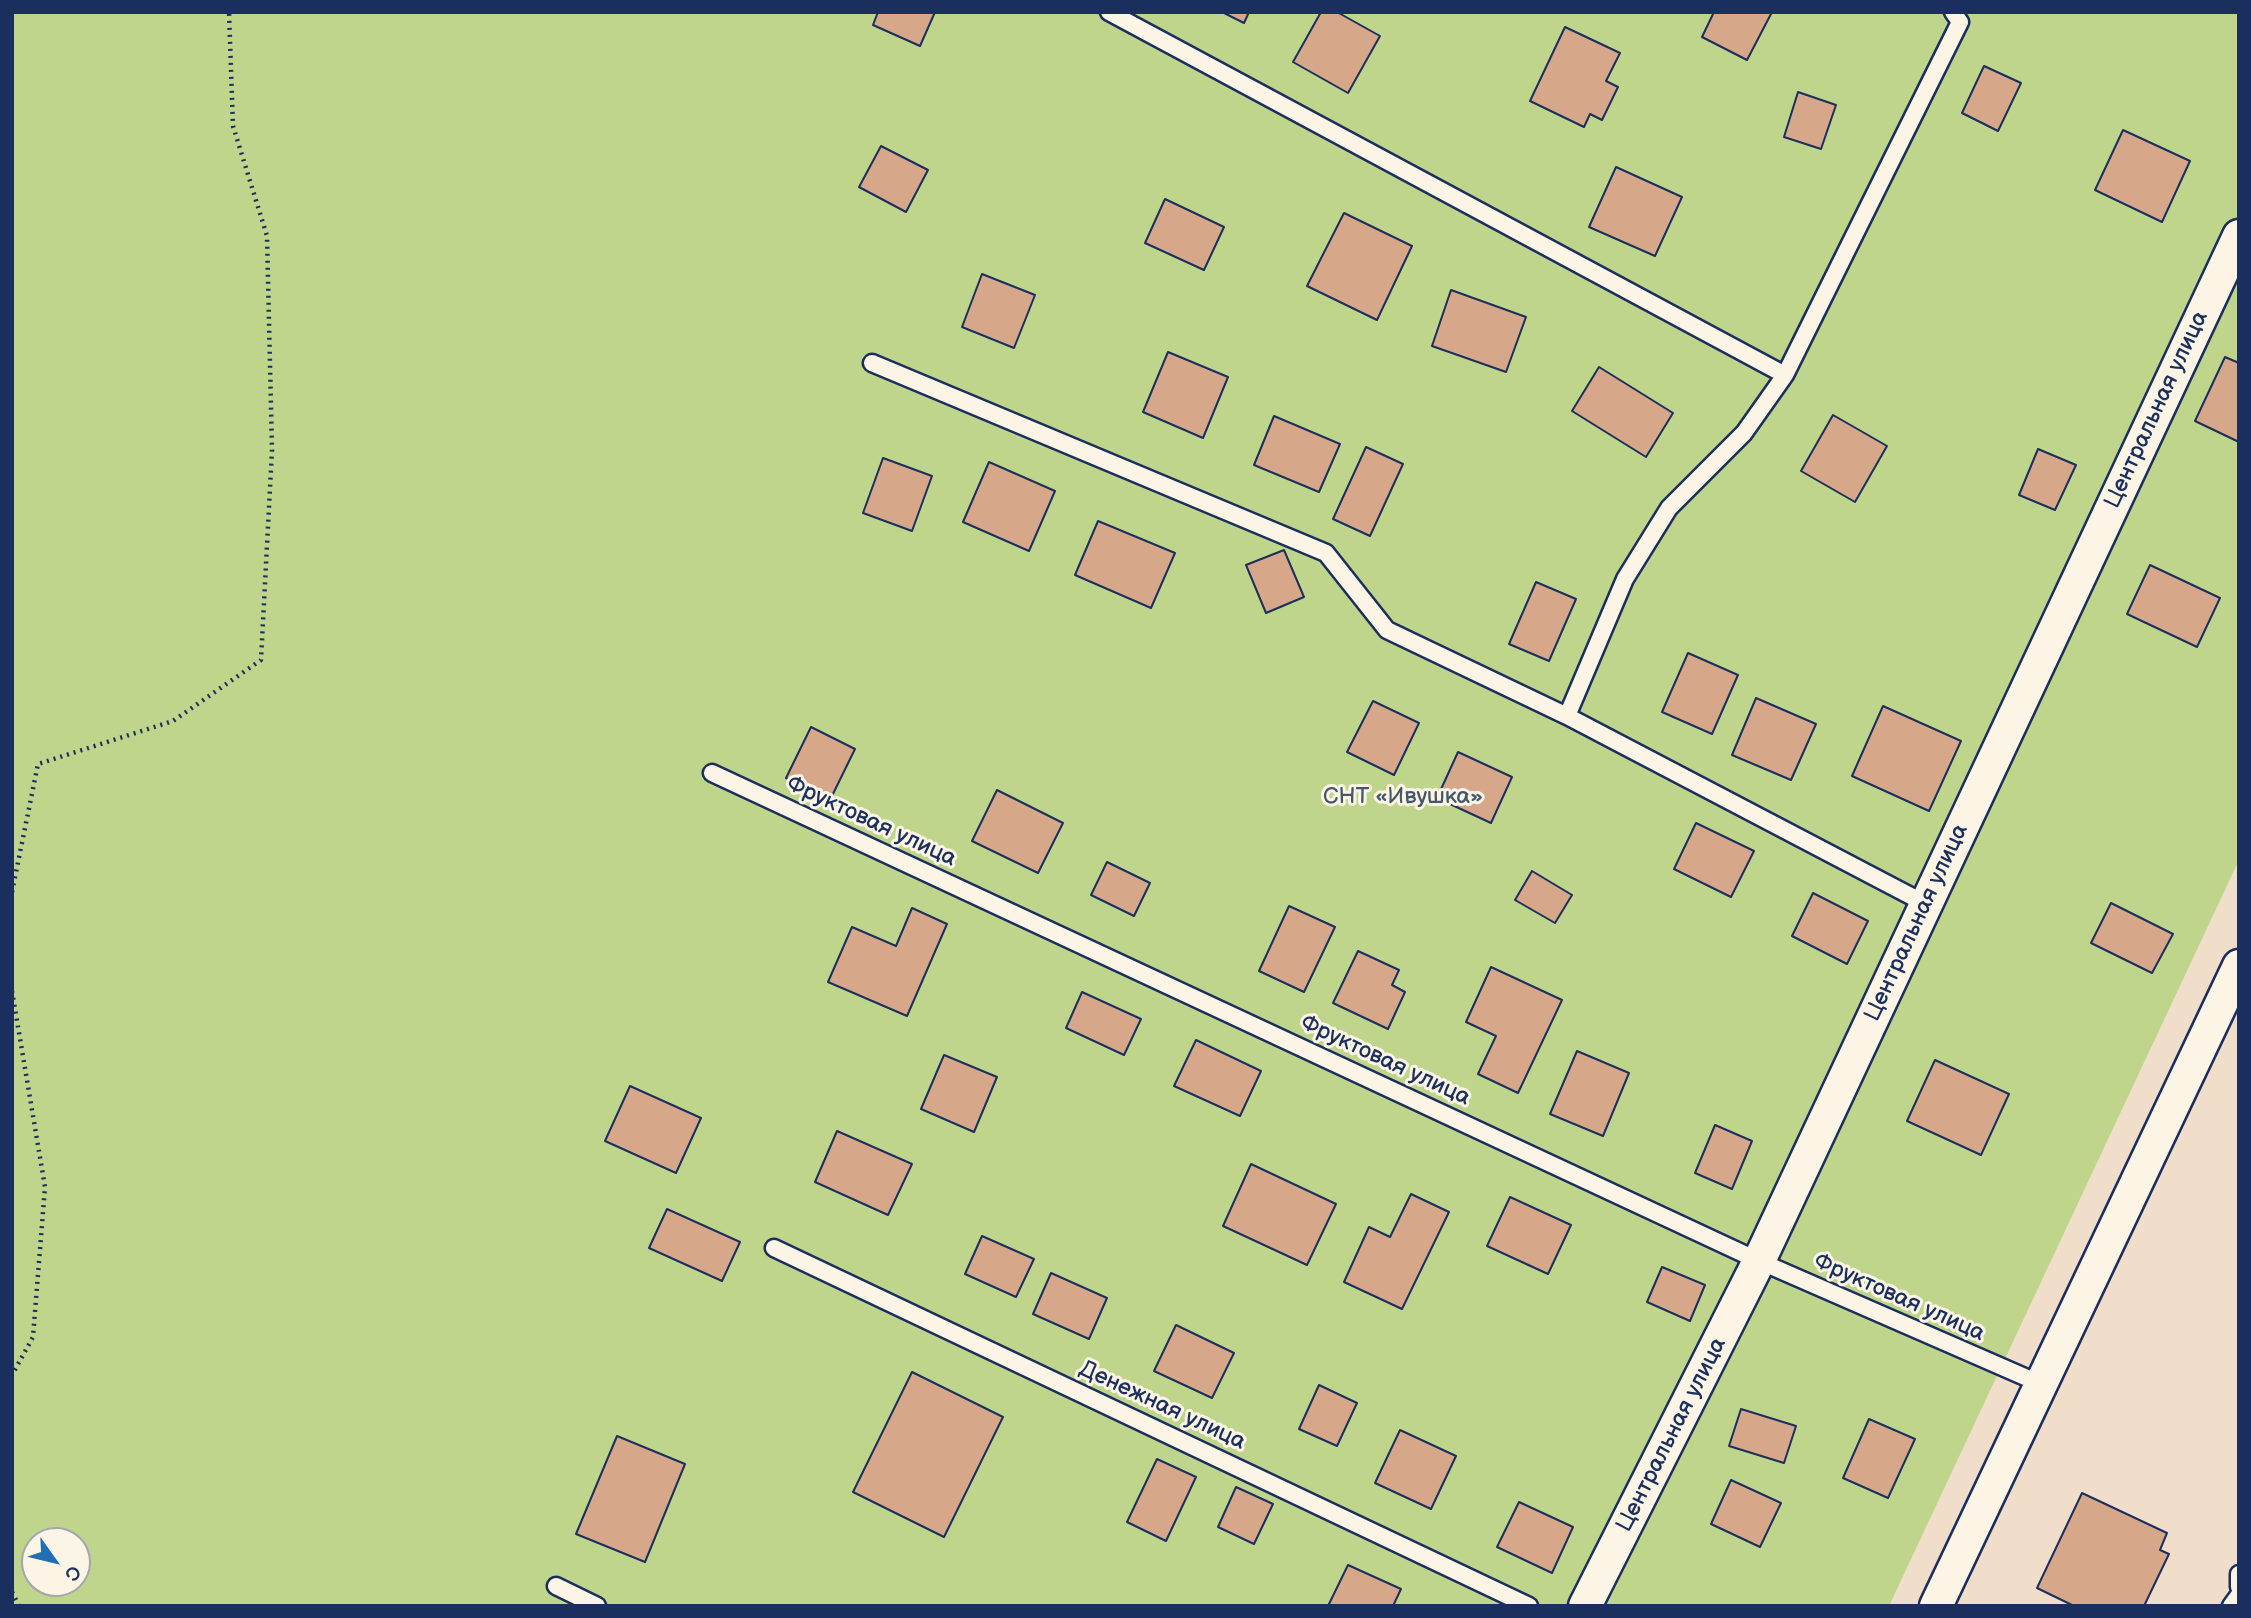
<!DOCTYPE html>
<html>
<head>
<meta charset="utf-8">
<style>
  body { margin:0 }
  #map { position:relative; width:2251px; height:1618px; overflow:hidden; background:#f1deca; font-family:"Balsamiq Sans",sans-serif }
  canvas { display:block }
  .frame { position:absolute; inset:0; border:14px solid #1b2f5e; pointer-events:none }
  .north { position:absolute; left:21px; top:1527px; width:70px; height:70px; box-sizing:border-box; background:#fcf5e5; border:2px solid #a2a6af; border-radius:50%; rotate:124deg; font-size:19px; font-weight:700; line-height:28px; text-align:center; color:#1b2f5e }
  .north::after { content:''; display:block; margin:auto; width:24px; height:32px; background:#1f6fb2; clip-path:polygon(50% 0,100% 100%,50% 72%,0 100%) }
</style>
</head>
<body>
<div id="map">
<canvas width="2251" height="1618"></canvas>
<div class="frame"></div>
<div class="north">С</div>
</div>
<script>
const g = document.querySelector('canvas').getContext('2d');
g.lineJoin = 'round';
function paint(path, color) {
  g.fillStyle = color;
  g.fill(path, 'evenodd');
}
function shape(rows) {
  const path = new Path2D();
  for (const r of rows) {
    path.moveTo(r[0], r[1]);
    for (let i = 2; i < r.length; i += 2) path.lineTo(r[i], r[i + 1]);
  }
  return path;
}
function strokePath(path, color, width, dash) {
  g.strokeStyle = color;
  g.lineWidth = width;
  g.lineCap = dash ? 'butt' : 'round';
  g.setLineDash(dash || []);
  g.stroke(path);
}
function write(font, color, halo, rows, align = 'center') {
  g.font = font + ' "Balsamiq Sans",sans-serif';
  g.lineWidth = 6;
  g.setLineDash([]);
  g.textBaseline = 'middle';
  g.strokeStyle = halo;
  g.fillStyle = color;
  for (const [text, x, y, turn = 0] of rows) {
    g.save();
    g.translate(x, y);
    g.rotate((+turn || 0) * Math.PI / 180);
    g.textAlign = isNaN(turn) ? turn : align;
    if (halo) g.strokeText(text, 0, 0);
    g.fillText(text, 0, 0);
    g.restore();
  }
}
paint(shape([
  [12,12,2239,12,2239,860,1889,1606,12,1606],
  [35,1541,77,1541,77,1583,35,1583]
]), '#bed58b');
const building = shape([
  [878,12,935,12,920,46,873,25,878,12],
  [1222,12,1249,12,1244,23,1222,12],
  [1321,12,1337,12,1380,36,1348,93,1293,62,1321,12],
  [1714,12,1772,12,1747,60,1702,37,1714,12],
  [1565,27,1620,53,1606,81,1618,87,1602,120,1590,114,1584,127,1530,101,1565,27],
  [1984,66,2021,83,1998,131,1962,113,1984,66],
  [1798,92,1836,105,1821,149,1784,137,1798,92],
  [2123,130,2190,161,2162,222,2095,190,2123,130],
  [881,146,928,170,906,212,859,187,881,146],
  [1616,167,1682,197,1655,256,1589,227,1616,167],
  [1165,199,1224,227,1204,270,1145,243,1165,199],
  [1344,213,1412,246,1377,320,1307,286,1344,213],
  [982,274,1035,295,1014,348,962,327,982,274],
  [1451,290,1526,317,1506,372,1432,346,1451,290],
  [1168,352,1228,377,1203,438,1143,412,1168,352],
  [2225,357,2239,363,2239,442,2195,421,2225,357],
  [1599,367,1673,413,1646,457,1572,411,1599,367],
  [1833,415,1887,446,1855,502,1801,471,1833,415],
  [1274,416,1340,444,1319,492,1254,465,1274,416],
  [1366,447,1403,464,1370,536,1333,519,1366,447],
  [2038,449,2076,465,2055,510,2019,495,2038,449],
  [883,458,932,476,912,531,863,513,883,458],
  [989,462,1055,491,1029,551,963,522,989,462],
  [1098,521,1175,553,1151,608,1075,575,1098,521],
  [1284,550,1304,597,1266,613,1246,565,1284,550],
  [2150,565,2220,598,2197,647,2127,614,2150,565],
  [1536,582,1576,599,1549,661,1509,644,1536,582],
  [1688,653,1738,675,1712,734,1662,712,1688,653],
  [1756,698,1816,724,1791,780,1732,755,1756,698],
  [1373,701,1419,723,1394,775,1347,752,1373,701],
  [1883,706,1961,741,1929,811,1852,776,1883,706],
  [811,727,855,749,830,800,786,778,811,727],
  [1458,752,1512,777,1491,823,1437,798,1458,752],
  [997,790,1063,823,1038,873,972,841,997,790],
  [1696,823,1754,851,1731,897,1674,869,1696,823],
  [1107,862,1150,883,1134,916,1091,895,1107,862],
  [1532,871,1572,895,1555,923,1515,900,1532,871],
  [1813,893,1868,921,1847,964,1792,936,1813,893],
  [2111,903,2173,934,2152,973,2091,943,2111,903],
  [1289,906,1335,927,1304,992,1259,971,1289,906],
  [912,908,947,924,907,1016,828,982,852,927,896,946,912,908],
  [1358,951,1399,970,1392,985,1405,992,1388,1029,1333,1003,1358,951],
  [1491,967,1562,1000,1518,1093,1478,1074,1496,1036,1466,1022,1491,967],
  [1082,992,1141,1019,1124,1055,1066,1028,1082,992],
  [1196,1040,1261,1071,1240,1116,1174,1086,1196,1040],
  [1577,1051,1629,1073,1603,1136,1550,1114,1577,1051],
  [944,1055,997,1077,974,1132,921,1109,944,1055],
  [1935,1060,2009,1094,1981,1155,1907,1121,1935,1060],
  [630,1086,701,1118,676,1173,605,1141,630,1086],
  [1715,1125,1752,1141,1732,1189,1695,1173,1715,1125],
  [837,1131,912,1164,888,1215,815,1182,837,1131],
  [1251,1164,1336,1204,1307,1265,1223,1226,1251,1164],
  [1411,1194,1449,1212,1402,1309,1344,1282,1369,1227,1390,1237,1411,1194],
  [1510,1197,1571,1225,1548,1274,1487,1246,1510,1197],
  [667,1209,740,1242,722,1281,649,1248,667,1209],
  [982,1236,1034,1259,1016,1297,965,1274,982,1236],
  [1662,1267,1705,1285,1690,1321,1647,1302,1662,1267],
  [1051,1273,1107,1298,1089,1339,1033,1314,1051,1273],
  [1176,1325,1234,1353,1212,1398,1154,1371,1176,1325],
  [912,1372,1003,1417,944,1537,853,1492,912,1372],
  [1319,1385,1357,1403,1337,1446,1299,1429,1319,1385],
  [1741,1409,1796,1426,1784,1463,1729,1446,1741,1409],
  [1869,1419,1915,1439,1888,1498,1843,1478,1869,1419],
  [1400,1430,1456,1456,1431,1509,1375,1483,1400,1430],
  [617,1436,685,1464,645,1562,576,1534,617,1436],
  [1157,1459,1196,1477,1166,1541,1127,1522,1157,1459],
  [1731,1480,1781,1503,1760,1547,1711,1524,1731,1480],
  [1236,1487,1273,1504,1254,1544,1218,1527,1236,1487],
  [2082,1493,2167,1533,2160,1550,2169,1554,2144,1606,2074,1606,2037,1588,2082,1493],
  [1519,1502,1573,1527,1552,1573,1497,1547,1519,1502],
  [1348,1565,1401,1589,1393,1606,1328,1606,1348,1565]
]);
paint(building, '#d7a78a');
strokePath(building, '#1b2f5e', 2);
const service = shape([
  [1109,12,1785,375],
  [872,363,1326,553,1387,630,1567,716,1926,904],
  [1567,716,1625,579,1669,508,1744,433,1785,375,1960,22,1953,12],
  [712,773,1759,1261,2041,1384],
  [774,1248,1529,1606],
  [2239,1574,2239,1587],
  [556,1586,597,1606],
  [2231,1606,2239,1595]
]);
const minor = shape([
  [1585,1606,1759,1261,2239,236],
  [1936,1606,2239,966]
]);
strokePath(service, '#1b2f5e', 21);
strokePath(minor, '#1b2f5e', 37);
strokePath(shape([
  [12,892,38,764,173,721,261,660,272,450,267,236,233,126,229,12],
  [12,991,45,1187,33,1337,12,1375],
  [12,1592,19,1606]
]), '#1b2f5e', 4.5, [2, 5]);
strokePath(service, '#fcf5e5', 16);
strokePath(minor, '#fcf5e5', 32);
write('23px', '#1b2f5e', '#fcf5e5', [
  ["Центральная улица",2157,410,-65],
  ["Фруктовая улица",871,822,25],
  ["Центральная улица",1917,923,-65],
  ["Фруктовая улица",1385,1061,25],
  ["Фруктовая улица",1899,1298,24],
  ["Денежная улица",1162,1406,25],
  ["Центральная улица",1672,1435,-63]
]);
write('23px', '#445869', '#fcf5e5', [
  ["СНТ «Ивушка»",1403,797]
]);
</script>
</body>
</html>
